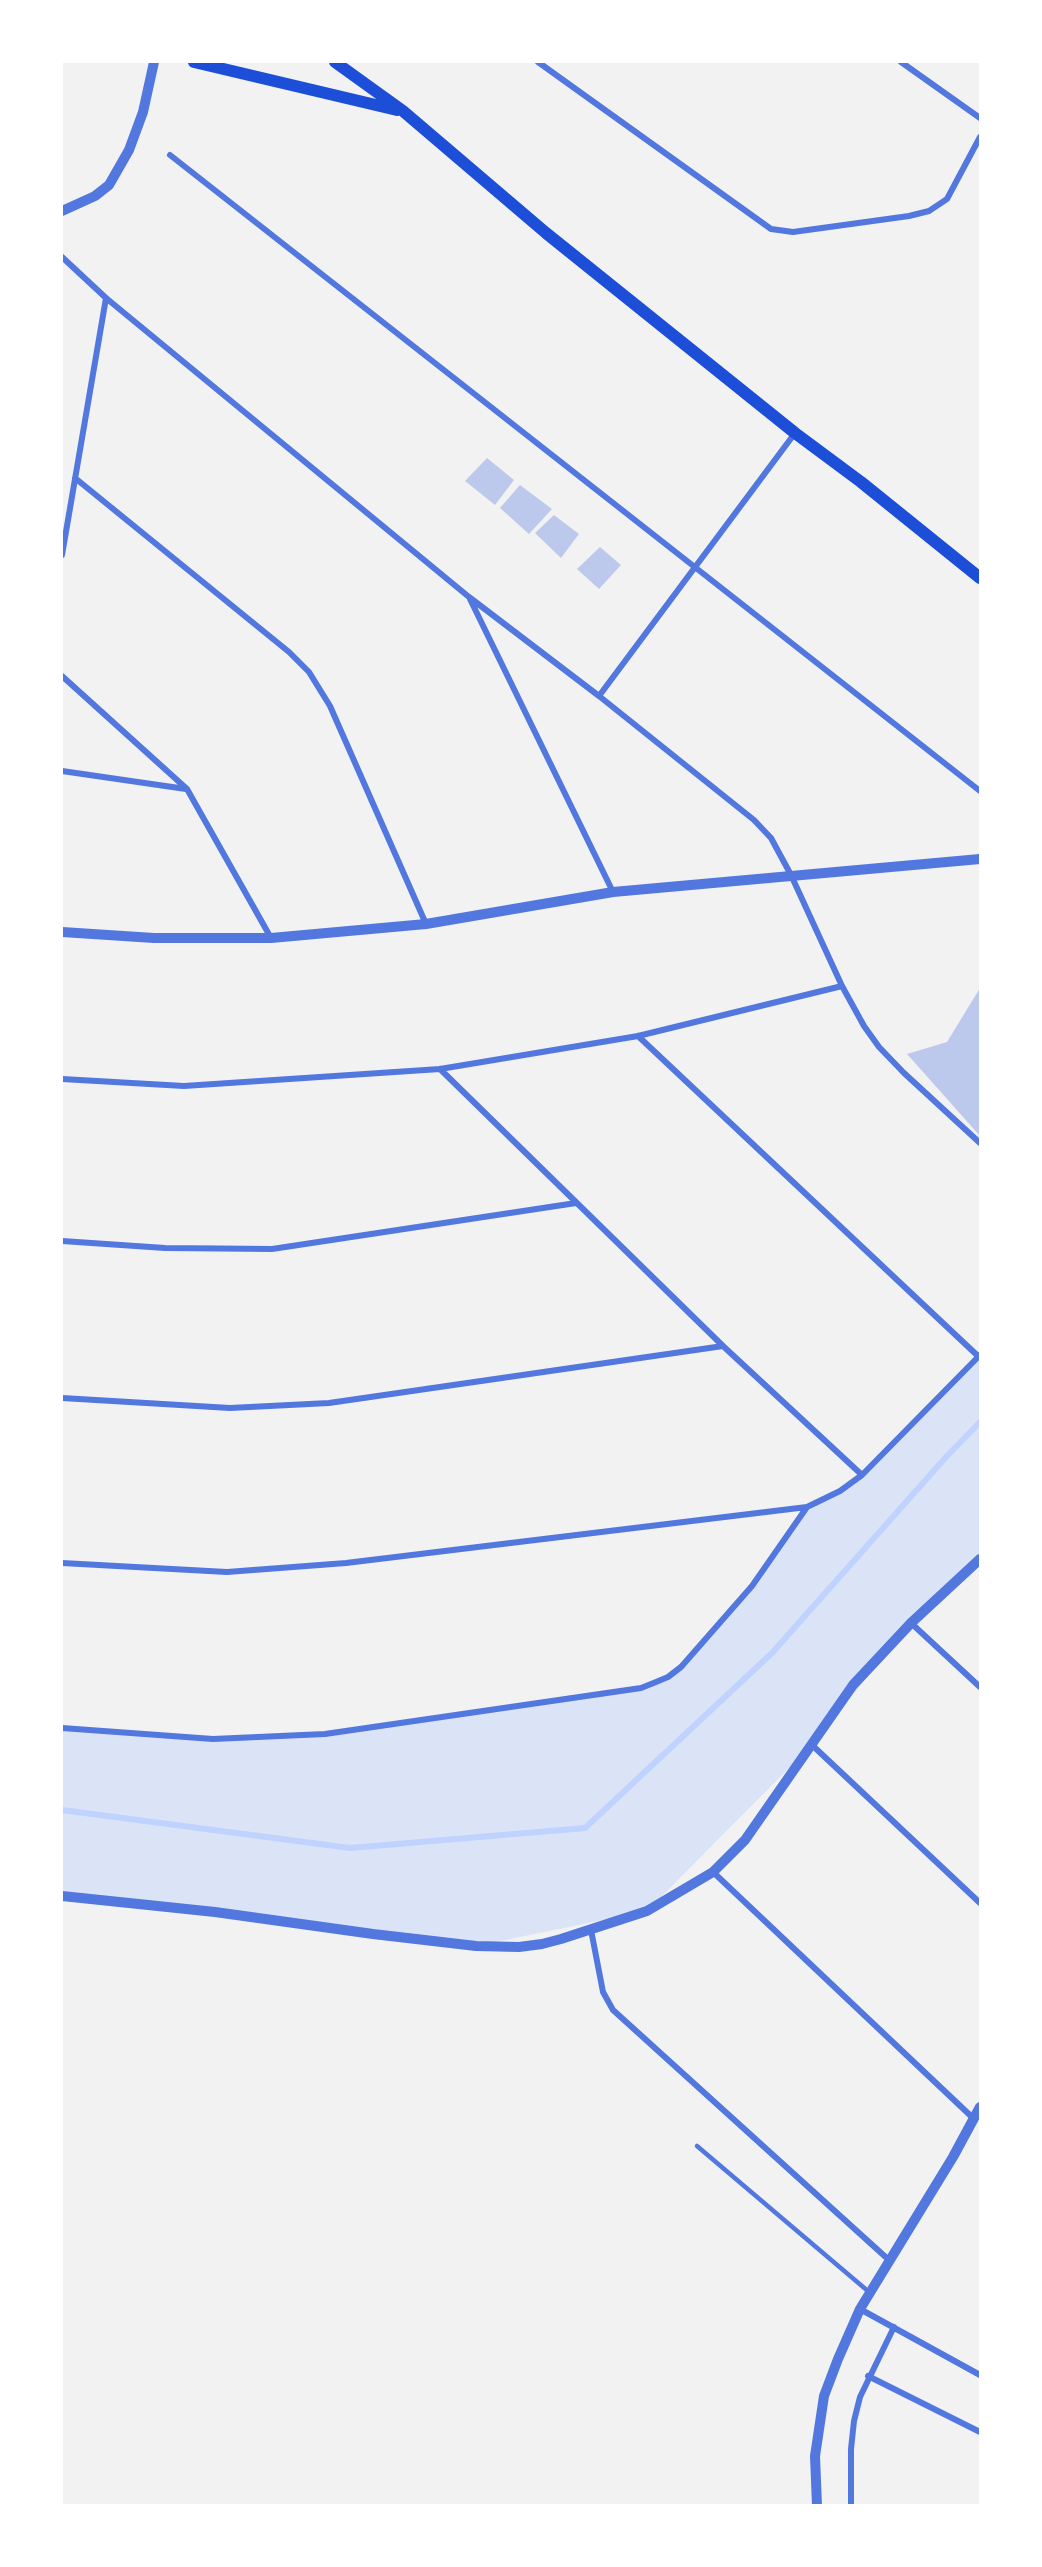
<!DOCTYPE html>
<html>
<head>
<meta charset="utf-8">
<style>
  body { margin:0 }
  #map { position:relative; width:1042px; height:2567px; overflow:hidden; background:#f2f2f2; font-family:"IBM Plex Sans",sans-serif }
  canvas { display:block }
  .frame { position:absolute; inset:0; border:63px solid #fff; pointer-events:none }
</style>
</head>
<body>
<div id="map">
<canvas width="1042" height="2567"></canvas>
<div class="frame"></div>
</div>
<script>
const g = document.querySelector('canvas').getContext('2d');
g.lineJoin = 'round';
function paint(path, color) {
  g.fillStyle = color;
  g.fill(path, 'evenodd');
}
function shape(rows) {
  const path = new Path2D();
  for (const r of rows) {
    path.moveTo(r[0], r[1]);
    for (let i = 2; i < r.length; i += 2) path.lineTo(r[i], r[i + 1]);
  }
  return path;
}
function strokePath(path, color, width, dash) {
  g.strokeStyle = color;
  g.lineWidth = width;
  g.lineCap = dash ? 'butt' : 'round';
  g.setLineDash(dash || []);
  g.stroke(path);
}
paint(shape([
  [980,1354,980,1559,911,1623,812,1745,647,1911,476,1946,62,1891,62,1728,213,1739,325,1734,641,1688,681,1667,752,1586,807,1507,862,1475]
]), '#dbe4f7');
strokePath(shape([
  [62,1810,350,1848,585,1828,772,1653,946,1457,980,1422]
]), '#bfd3fe', 6);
paint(shape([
  [487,458,514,480,495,505,465,481],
  [520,485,552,509,529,534,500,508],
  [554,515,579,534,561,558,535,533],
  [600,547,621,565,599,589,577,569],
  [980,988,980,1136,907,1054,947,1042]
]), '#bdc9ec');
strokePath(shape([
  [697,2146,869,2292]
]), '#5277de', 4.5);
strokePath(shape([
  [538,62,771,229,793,232,909,216,929,211,947,199,980,137],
  [901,62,980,118],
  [170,155,980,791],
  [62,257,106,298,469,597,599,696,754,820,771,838,791,875,842,986,864,1026,879,1047,904,1073,980,1143],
  [75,478,289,652,309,672,330,706,426,924],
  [62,555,106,298],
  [470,599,613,892],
  [62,676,187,789,271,938],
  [599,696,795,433],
  [62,771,186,789],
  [638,1036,979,1357],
  [440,1069,723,1346,862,1475],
  [62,1079,184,1086,440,1069,638,1036,842,986],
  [62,1241,165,1248,272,1249,576,1203],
  [62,1398,230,1408,329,1403,723,1346],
  [62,1563,227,1572,346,1563,807,1507],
  [911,1623,980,1687],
  [62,1728,213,1739,325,1734,641,1688,656,1682,668,1677,681,1667,752,1586,807,1507,840,1491,862,1475,980,1355],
  [812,1745,980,1903],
  [713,1872,973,2118],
  [591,1930,603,1992,613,2010,890,2261],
  [860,2309,980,2375],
  [868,2376,980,2432],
  [851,2506,851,2449,854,2421,860,2397,894,2327]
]), '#5277de', 6);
strokePath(shape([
  [62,211,95,196,109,185,129,150,143,112,154,62],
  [62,932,154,938,271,938,426,924,613,892,980,859],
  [62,1896,215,1912,373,1934,476,1946,519,1947,542,1944,561,1939,647,1911,713,1872,745,1840,853,1685,911,1623,980,1559],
  [817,2506,815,2456,824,2396,838,2359,860,2309,953,2157,980,2107]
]), '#5277de', 10);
strokePath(shape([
  [194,62,397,110],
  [335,62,403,111,546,233,795,433,861,482,980,578]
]), '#1d4ed8', 12);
</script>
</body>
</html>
